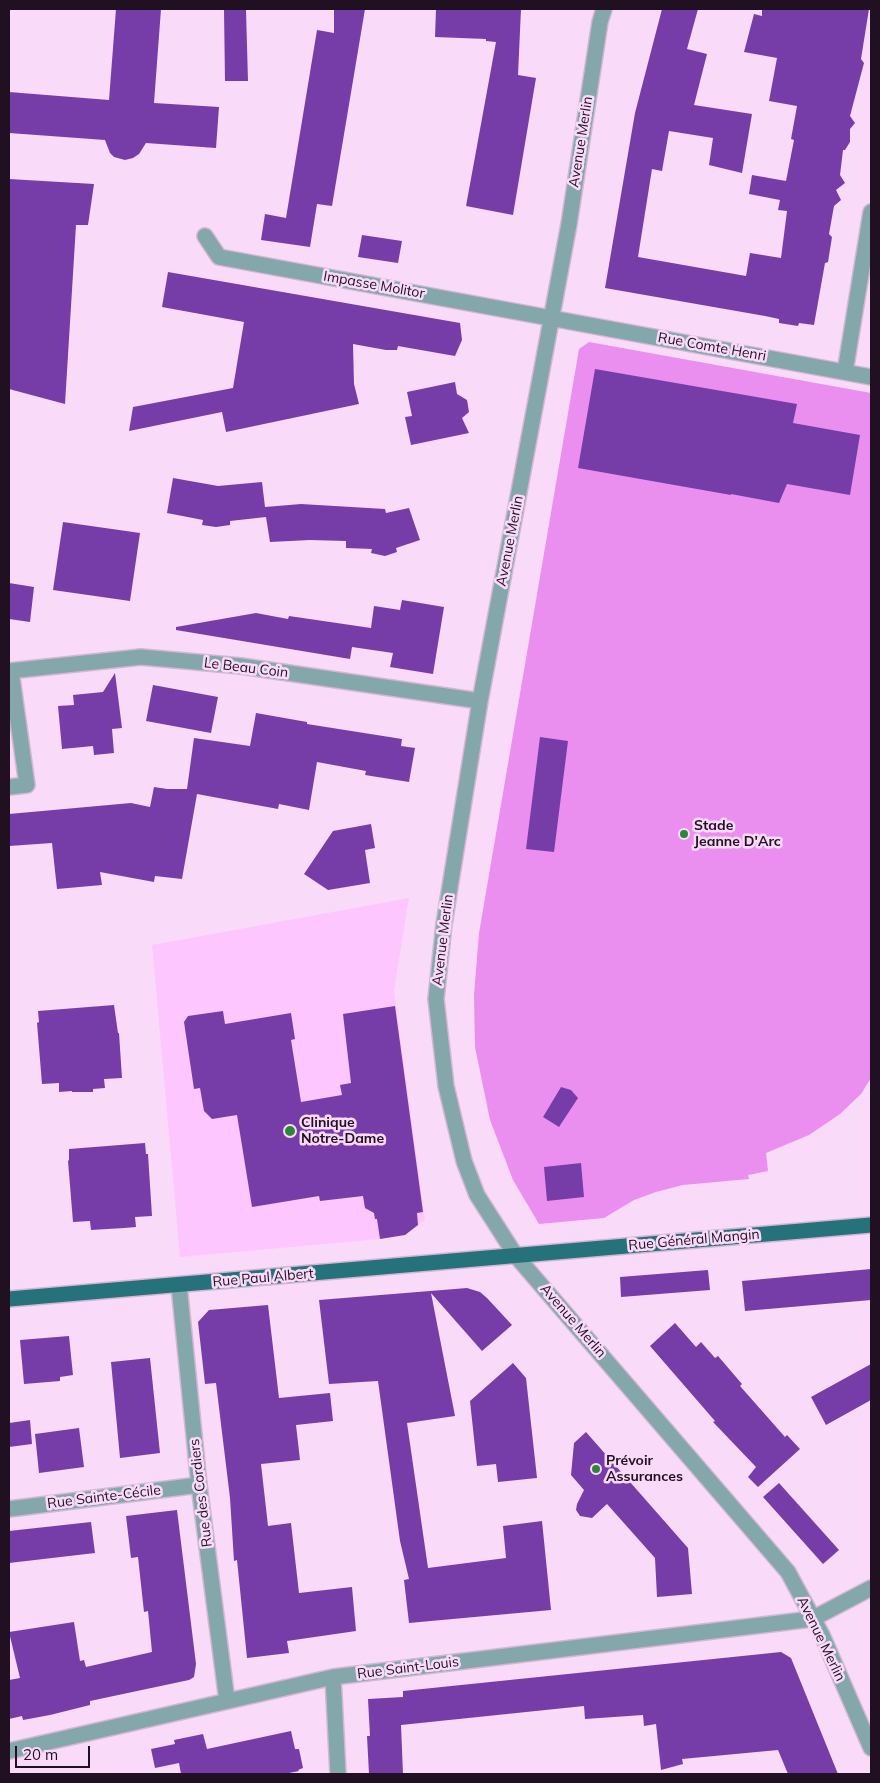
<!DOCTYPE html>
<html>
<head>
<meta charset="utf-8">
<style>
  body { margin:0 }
  #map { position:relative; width:880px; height:1783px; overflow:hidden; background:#f9dbf9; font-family:Mulish,sans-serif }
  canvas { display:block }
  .frame { position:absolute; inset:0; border:10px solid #211022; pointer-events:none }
  .scale { position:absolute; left:15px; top:1746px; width:75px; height:22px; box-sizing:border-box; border:2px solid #211022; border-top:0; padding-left:6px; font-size:15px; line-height:18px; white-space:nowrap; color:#211022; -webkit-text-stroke:4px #f9dbf9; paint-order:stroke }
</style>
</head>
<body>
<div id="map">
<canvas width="880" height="1783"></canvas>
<div class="frame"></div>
<div class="scale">20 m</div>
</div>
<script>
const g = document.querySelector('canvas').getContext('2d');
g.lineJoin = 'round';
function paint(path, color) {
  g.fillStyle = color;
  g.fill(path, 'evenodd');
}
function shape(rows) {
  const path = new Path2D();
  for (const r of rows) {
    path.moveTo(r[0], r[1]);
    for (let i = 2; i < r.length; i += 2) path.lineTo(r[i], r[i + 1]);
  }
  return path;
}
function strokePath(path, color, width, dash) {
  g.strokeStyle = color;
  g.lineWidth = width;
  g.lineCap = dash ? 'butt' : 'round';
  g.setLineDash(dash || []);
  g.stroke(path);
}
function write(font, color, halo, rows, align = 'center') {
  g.font = font + ' Mulish,sans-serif';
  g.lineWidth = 5;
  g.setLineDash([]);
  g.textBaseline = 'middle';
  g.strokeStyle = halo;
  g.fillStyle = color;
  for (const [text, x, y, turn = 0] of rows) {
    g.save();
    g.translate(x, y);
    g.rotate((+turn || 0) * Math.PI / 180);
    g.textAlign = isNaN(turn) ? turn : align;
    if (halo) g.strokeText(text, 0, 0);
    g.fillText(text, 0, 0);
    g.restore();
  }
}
paint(shape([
  [409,898,394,991,425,1220,405,1235,380,1239,180,1257,152,945]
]), '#fdc6ff');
paint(shape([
  [589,342,871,393,871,1078,861,1094,840,1114,809,1135,766,1153,768,1171,748,1175,749,1179,683,1185,656,1192,634,1200,604,1218,539,1224,513,1180,490,1120,475,1047,474,995,479,933,579,349]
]), '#ea8fef');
paint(shape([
  [116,9,161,9,154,103,219,107,216,148,146,143,139,154,133,158,125,160,114,157,110,153,105,140,9,133,9,92,109,100],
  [334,9,365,9,332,206,317,204,310,247,261,240,265,214,286,218,317,30,334,33],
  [436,9,521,9,518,75,536,78,513,215,466,206,496,42,486,41,486,39,435,37],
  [662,9,698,9,687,49,707,54,694,105,752,114,742,173,709,165,713,138,669,131,662,171,652,169,638,257,746,276,750,253,781,258,787,211,778,210,780,200,749,194,752,175,786,181,794,140,791,139,797,106,769,101,777,58,744,52,754,14,762,16,762,9,869,9,861,59,864,63,850,116,855,123,850,129,850,142,845,150,843,150,840,175,845,183,836,190,841,200,834,206,829,234,832,237,828,262,825,263,814,325,799,323,798,326,779,323,779,319,765,316,605,288,635,113],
  [224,10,246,10,248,81,225,81],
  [9,179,94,184,88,225,76,225,65,404,9,389],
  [362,235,402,241,398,263,358,257],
  [168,272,460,323,462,340,455,356,398,346,397,350,386,350,353,344,354,384,359,404,226,432,222,412,129,431,133,407,233,388,244,322,162,307],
  [595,369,797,404,793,423,860,435,850,495,787,484,779,503,731,494,731,495,578,468],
  [455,382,457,394,467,400,469,412,462,418,469,433,411,445,405,417,412,416,407,392],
  [173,478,218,486,262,482,265,507,301,504,385,509,386,513,409,508,420,540,396,548,397,552,385,556,371,553,372,549,346,548,346,541,310,540,270,542,266,517,230,521,230,525,216,527,202,525,203,520,167,513],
  [63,522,140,533,130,601,53,590],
  [9,583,34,587,30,622,9,619],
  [402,600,444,607,433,674,390,667,393,653,352,647,350,659,176,630,176,627,256,613,288,619,289,616,371,628,374,606,400,610],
  [115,673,122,728,112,729,114,753,94,755,93,746,62,749,58,706,74,705,73,695,103,692],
  [153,685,218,697,211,733,146,721],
  [256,713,307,722,307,724,402,739,401,746,415,748,409,782,365,775,366,771,317,762,309,810,279,804,278,809,197,794,182,879,155,876,154,882,100,872,102,885,57,889,52,843,9,846,9,814,131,803,150,807,154,787,167,789,187,789,194,738,250,746],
  [540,737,568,741,554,852,526,849],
  [371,824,375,848,365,850,370,883,328,890,304,874,333,831],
  [114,1005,118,1033,119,1033,122,1078,104,1079,105,1088,93,1089,93,1092,72,1092,72,1091,59,1092,59,1083,42,1084,37,1023,39,1022,38,1011],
  [395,1006,423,1212,417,1213,418,1225,405,1235,380,1239,377,1219,375,1219,374,1213,365,1208,363,1196,320,1201,319,1196,252,1207,237,1115,212,1119,204,1111,200,1088,194,1089,184,1022,188,1016,223,1011,225,1024,291,1013,295,1039,291,1040,301,1102,342,1095,340,1085,351,1083,343,1014],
  [561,1087,571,1090,578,1098,559,1127,543,1117],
  [145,1143,146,1154,148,1154,152,1216,135,1217,136,1227,124,1228,91,1230,90,1221,73,1222,68,1161,69,1160,69,1149],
  [581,1163,584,1197,547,1201,544,1167],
  [871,1269,871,1300,745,1311,742,1281],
  [708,1270,710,1290,621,1297,620,1277],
  [467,1288,480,1292,487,1298,512,1325,482,1351,431,1293,455,1416,407,1423,428,1568,506,1558,503,1526,542,1521,551,1610,409,1623,404,1580,409,1579,400,1541,378,1381,329,1384,319,1300],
  [268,1305,279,1398,330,1393,333,1421,296,1425,300,1460,261,1464,268,1526,291,1523,299,1593,352,1587,356,1631,287,1641,289,1653,247,1658,237,1560,234,1561,230,1498,216,1383,205,1384,198,1322,209,1310],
  [675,1323,696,1347,701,1342,715,1358,718,1356,742,1384,740,1386,785,1437,787,1435,800,1449,758,1487,748,1477,756,1467,713,1422,715,1421,650,1346],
  [69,1336,73,1375,60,1377,60,1381,24,1384,20,1340],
  [150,1358,160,1453,120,1458,111,1362],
  [513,1363,526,1378,537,1478,498,1482,496,1464,477,1466,470,1401],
  [871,1364,871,1400,826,1425,811,1397],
  [30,1420,32,1444,9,1447,9,1423],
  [79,1428,84,1467,39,1473,35,1434],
  [586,1432,688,1548,692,1594,657,1597,655,1558,607,1504,592,1518,580,1516,576,1510,577,1504,584,1490,571,1475,574,1443],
  [779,1483,839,1550,823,1564,763,1497],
  [177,1510,196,1664,194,1677,189,1680,90,1701,90,1705,50,1715,23,1720,22,1716,9,1719,9,1680,20,1678,9,1632,74,1622,80,1661,84,1660,86,1667,152,1652,148,1611,144,1612,138,1557,131,1558,126,1516],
  [91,1522,95,1553,9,1563,9,1531],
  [781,1652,791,1658,838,1774,788,1774,778,1750,682,1759,683,1764,661,1770,656,1724,644,1726,643,1715,585,1719,584,1706,401,1725,403,1774,369,1774,367,1736,370,1736,368,1699,403,1697,403,1691],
  [291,1731,295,1749,299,1749,303,1768,298,1770,299,1771,284,1774,181,1774,179,1763,155,1768,151,1749,175,1744,174,1740,203,1734,207,1749]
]), '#763da9');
const minor = shape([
  [604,9,600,22,569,224,480,701,444,924,436,999,446,1086,464,1161,477,1195,516,1256,788,1572,822,1635,871,1748],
  [205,236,219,257,871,377],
  [845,372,871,212],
  [9,671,141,657,241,666,480,701],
  [9,787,27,785,11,671],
  [179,1285,199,1485,227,1701],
  [9,1509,199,1485],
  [333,1677,338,1774],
  [9,1751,333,1677,812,1619,871,1588]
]);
const major = shape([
  [9,1299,871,1225]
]);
strokePath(minor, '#d2b6d2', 18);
strokePath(major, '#d2b6d2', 18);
strokePath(minor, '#84a7ab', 15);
strokePath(major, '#26727a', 15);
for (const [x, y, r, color] of [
  [684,834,5,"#2c8637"],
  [290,1131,6,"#2c8637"],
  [596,1469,5,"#2c8637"]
]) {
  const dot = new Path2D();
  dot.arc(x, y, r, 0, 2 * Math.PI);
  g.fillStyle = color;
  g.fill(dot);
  strokePath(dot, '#f9dbf9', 2);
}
write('14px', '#211022', '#f9dbf9', [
  ["Avenue Merlin",581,142,-81],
  ["Impasse Molitor",374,285,10],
  ["Rue Comte Henri",712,347,10],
  ["Avenue Merlin",510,541,-79],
  ["Le Beau Coin",246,668,7],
  ["Avenue Merlin",443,940,-83],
  ["Rue Général Mangin",694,1240,-5],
  ["Rue Paul Albert",263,1278,-5],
  ["Avenue Merlin",573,1321,49],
  ["Rue des Cordiers",201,1493,-97],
  ["Rue Sainte-Cécile",104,1497,-7],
  ["Avenue Merlin",821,1639,64],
  ["Rue Saint-Louis",408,1668,-7]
]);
write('bold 14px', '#211022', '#f9dbf9', [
  ["Stade",694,826],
  ["Jeanne D'Arc",694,842],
  ["Clinique",301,1123],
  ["Notre-Dame",301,1139],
  ["Prévoir",606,1461],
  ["Assurances",606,1477]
], 'left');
</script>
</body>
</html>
